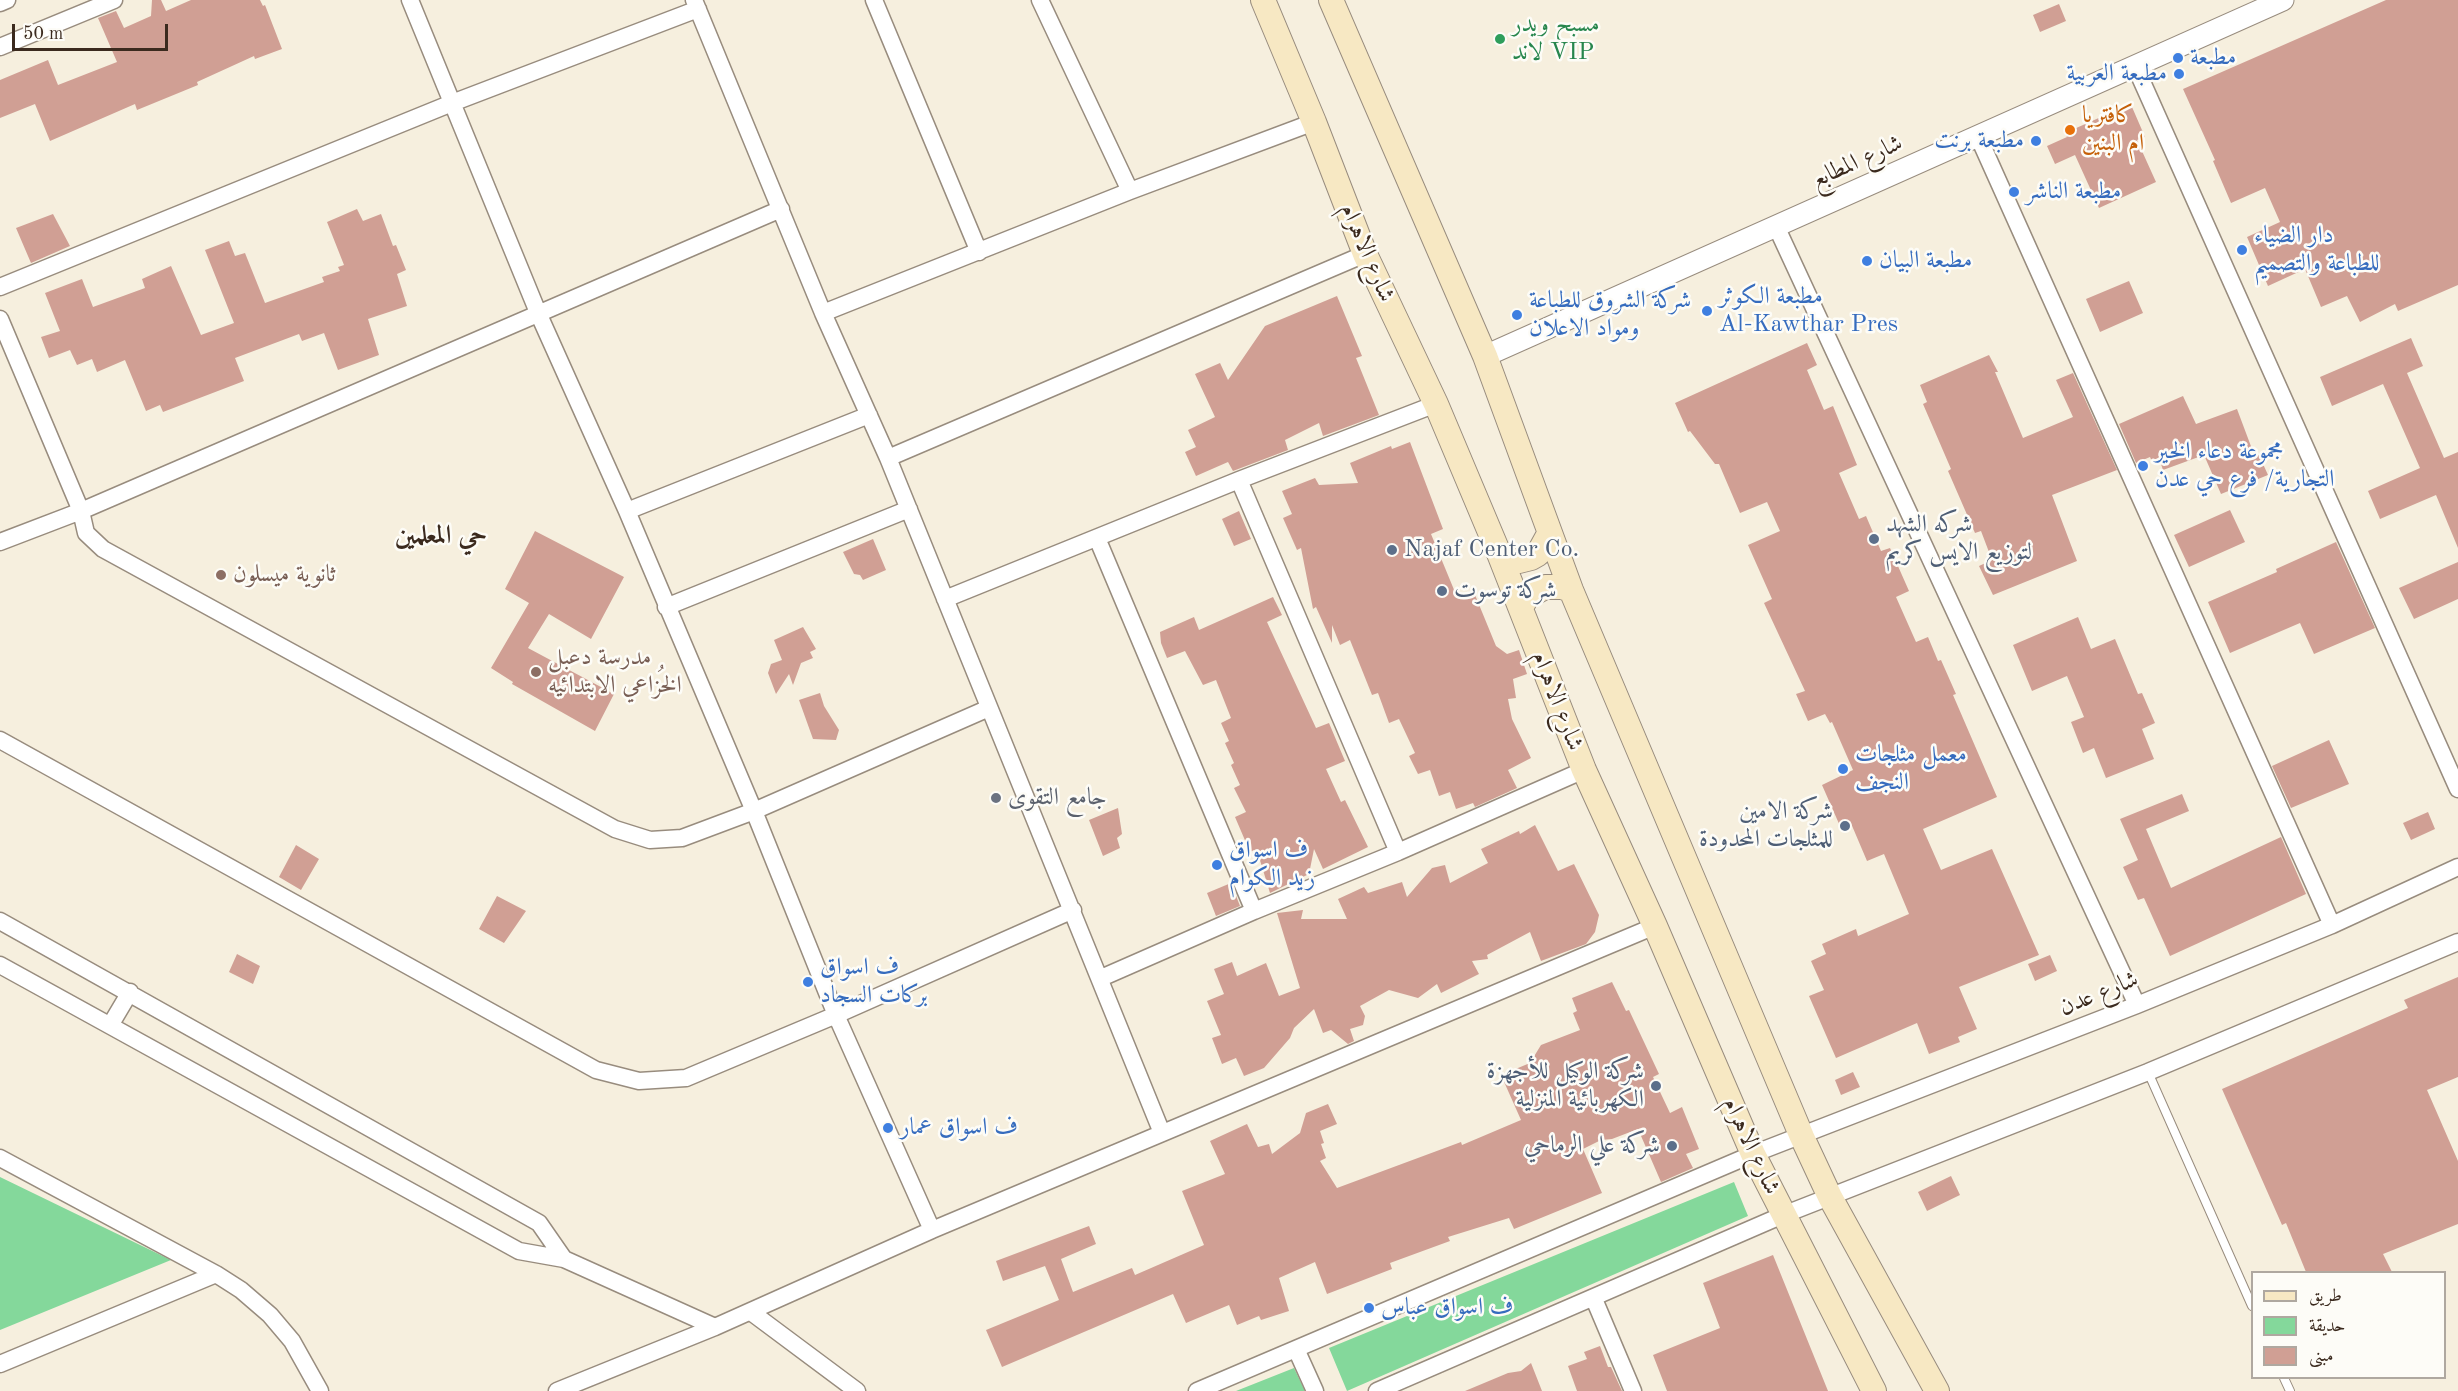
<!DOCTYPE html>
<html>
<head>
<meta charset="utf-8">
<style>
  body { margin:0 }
  #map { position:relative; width:2458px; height:1391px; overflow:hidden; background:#f6efde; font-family:"Old Standard TT",Amiri,serif }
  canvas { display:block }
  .legend { position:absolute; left:2251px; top:1271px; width:195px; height:108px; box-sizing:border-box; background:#fdfcf7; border:2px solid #afa8a0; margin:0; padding:8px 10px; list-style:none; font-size:18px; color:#3b2a1e }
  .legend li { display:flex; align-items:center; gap:12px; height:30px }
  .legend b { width:30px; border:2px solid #afa8a0 }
  .scale { position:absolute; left:12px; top:24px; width:156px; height:27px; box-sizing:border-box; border:3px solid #3b2a1e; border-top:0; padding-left:8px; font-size:18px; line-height:21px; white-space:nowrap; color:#3b2a1e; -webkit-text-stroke:4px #fdfcf7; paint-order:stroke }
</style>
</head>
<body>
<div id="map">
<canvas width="2458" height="1391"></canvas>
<ul class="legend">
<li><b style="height:8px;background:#f7e8c3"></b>طريق</li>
<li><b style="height:16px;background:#84d89b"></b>حديقة</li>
<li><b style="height:16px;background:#d09f94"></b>مبنى</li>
</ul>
<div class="scale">50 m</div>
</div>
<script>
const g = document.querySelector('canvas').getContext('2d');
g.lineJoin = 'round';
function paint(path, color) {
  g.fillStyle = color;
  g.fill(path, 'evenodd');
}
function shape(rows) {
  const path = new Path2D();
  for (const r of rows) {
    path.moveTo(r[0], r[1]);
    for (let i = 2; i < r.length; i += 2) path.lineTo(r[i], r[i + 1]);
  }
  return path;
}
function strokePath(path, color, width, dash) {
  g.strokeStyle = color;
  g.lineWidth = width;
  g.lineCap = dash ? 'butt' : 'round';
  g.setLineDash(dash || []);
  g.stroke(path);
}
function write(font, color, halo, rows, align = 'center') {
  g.font = font + ' "Old Standard TT",Amiri,serif';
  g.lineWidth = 5;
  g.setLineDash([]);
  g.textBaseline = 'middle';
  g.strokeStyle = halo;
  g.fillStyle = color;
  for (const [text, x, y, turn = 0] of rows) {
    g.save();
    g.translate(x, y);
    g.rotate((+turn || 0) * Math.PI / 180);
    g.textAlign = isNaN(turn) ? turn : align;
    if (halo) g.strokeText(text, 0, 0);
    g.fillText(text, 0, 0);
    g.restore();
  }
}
paint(shape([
  [0,1177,171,1260,0,1330],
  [1734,1182,1748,1216,1347,1391,1329,1348],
  [1294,1368,1305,1391,1236,1391]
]), '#84d89b');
paint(shape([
  [152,0,161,0,166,11,191,0,260,0,263,6,265,5,282,49,255,59,254,56,197,82,198,85,137,110,135,104,50,141,35,104,0,118,0,80,48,60,58,85,117,62,98,18,116,11,124,28,151,16],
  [2386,0,2458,0,2458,285,2398,311,2395,304,2360,322,2347,296,2321,307,2305,269,2268,286,2247,237,2280,222,2265,188,2231,203,2213,161,2215,160,2183,89],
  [2059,4,2066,21,2040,32,2033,15],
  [2132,107,2145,137,2137,140,2156,182,2099,208,2075,155,2055,164,2047,146,2067,137,2065,133,2110,113,2111,116],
  [357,209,363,221,381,214,393,246,396,245,406,270,397,274,407,306,368,319,379,355,338,370,324,333,302,341,299,334,235,358,244,381,163,412,160,405,146,411,125,360,97,372,92,359,77,365,70,350,49,358,41,337,60,331,45,293,82,279,93,307,145,288,142,279,171,266,201,335,234,323,205,250,229,241,235,256,245,253,265,303,324,282,322,277,340,271,338,267,344,265,327,222],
  [53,214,70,246,31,263,16,228],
  [2129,281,2143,313,2100,332,2086,299],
  [1337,296,1362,356,1356,358,1379,415,1323,436,1319,423,1285,440,1288,450,1233,471,1228,462,1196,476,1185,452,1196,447,1188,430,1215,417,1195,374,1220,363,1228,380,1265,326],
  [2411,338,2423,366,2407,373,2444,458,2458,452,2458,548,2436,495,2380,519,2368,491,2420,468,2383,384,2332,406,2320,377],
  [1807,343,1817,365,1807,370,1824,410,1833,406,1857,465,1839,473,1859,519,1866,516,1881,551,1890,548,1909,591,1896,597,1916,642,1928,637,1938,661,1941,660,1956,694,1953,695,1997,797,1923,829,1941,870,1992,849,2039,955,1959,987,1977,1029,1958,1037,1960,1042,1929,1054,1917,1023,1836,1058,1809,996,1824,990,1811,961,1826,954,1822,944,1856,929,1858,936,1909,914,1884,854,1867,861,1850,821,1840,826,1822,785,1853,770,1832,722,1830,723,1825,714,1808,721,1796,694,1805,691,1764,603,1772,599,1748,545,1780,531,1767,502,1740,513,1719,464,1715,464,1690,431,1688,432,1675,403],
  [1989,355,1998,372,1995,372,2023,438,2073,417,2056,380,2073,373,2117,470,2052,495,2077,561,1993,595,1979,566,1992,560,1981,531,1975,533,1948,471,1951,469,1923,404,1927,402,1920,385],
  [2183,396,2196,424,2237,409,2255,457,2259,455,2268,475,2221,494,2204,455,2163,470,2160,461,2153,464,2150,457,2136,463,2119,424],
  [1410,442,1443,529,1431,534,1457,597,1473,590,1496,646,1507,654,1519,650,1527,674,1513,679,1516,698,1508,699,1512,719,1531,758,1508,770,1517,788,1475,807,1473,803,1456,809,1450,792,1439,796,1430,770,1418,774,1409,756,1415,753,1399,719,1389,723,1378,693,1372,695,1350,640,1340,645,1332,625,1332,643,1316,607,1313,609,1301,548,1297,550,1283,518,1292,514,1282,491,1315,478,1319,485,1358,483,1350,463,1391,446,1392,449],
  [2230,510,2245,542,2189,567,2174,535],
  [1239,511,1251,539,1234,546,1222,519],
  [535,531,624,577,591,639,549,614,528,648,614,694,595,731,512,684,513,682,491,668,529,603,505,589],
  [873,539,886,570,863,580,860,575,854,574,843,552],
  [2336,542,2375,628,2314,654,2300,623,2230,653,2208,602,2277,572,2276,569],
  [2458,562,2458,599,2414,619,2399,588],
  [1273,597,1282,615,1267,622,1316,728,1329,723,1345,761,1326,769,1341,802,1345,800,1368,847,1323,869,1314,849,1309,874,1270,893,1259,857,1257,858,1254,850,1250,852,1235,817,1246,812,1234,788,1240,785,1231,765,1234,763,1225,743,1229,741,1221,723,1231,718,1216,680,1203,685,1185,651,1167,658,1161,643,1160,632,1194,617,1199,630],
  [2078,617,2091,649,2115,639,2138,694,2142,693,2155,723,2142,729,2154,759,2106,778,2094,748,2083,753,2071,722,2084,717,2067,676,2032,691,2013,645],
  [803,627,816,649,810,652,813,658,801,663,793,685,789,674,776,694,768,673,771,664,782,660,774,640],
  [820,693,824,706,839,730,836,740,813,739,799,700],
  [2329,740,2349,784,2291,808,2272,766],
  [2182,794,2189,811,2146,829,2171,888,2281,837,2306,894,2170,956,2144,898,2138,900,2123,867,2138,860,2120,819],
  [1118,808,1122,834,1117,838,1120,848,1103,856,1089,820],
  [2428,812,2435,829,2411,840,2403,823],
  [1535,825,1558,871,1574,864,1599,915,1595,932,1586,944,1541,961,1530,932,1487,955,1488,959,1472,961,1479,974,1441,993,1437,984,1418,998,1389,990,1360,1006,1365,1016,1363,1025,1350,1029,1354,1041,1348,1044,1331,1030,1323,1033,1314,1009,1294,1028,1290,1038,1264,1068,1244,1076,1236,1058,1222,1064,1212,1038,1221,1035,1207,1001,1224,994,1214,969,1232,962,1237,976,1266,963,1279,996,1300,988,1277,913,1303,910,1301,919,1347,919,1338,899,1364,887,1368,893,1402,882,1407,897,1432,868,1445,865,1450,883,1488,863,1481,849,1519,831,1520,834],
  [296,845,319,859,301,890,279,877],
  [1231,883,1240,906,1216,916,1207,893],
  [497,896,526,911,504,943,479,929],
  [237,954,260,966,253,984,229,972],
  [2050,955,2057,971,2035,981,2028,964],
  [2458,977,2458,1077,2427,1090,2458,1161,2458,1224,2383,1254,2392,1272,2306,1272,2286,1223,2282,1225,2222,1089,2408,1008,2404,1000],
  [1612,982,1626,1011,1629,1010,1659,1074,1653,1077,1670,1113,1682,1107,1699,1149,1686,1154,1693,1168,1661,1182,1638,1129,1612,1139,1601,1140,1583,1149,1602,1193,1514,1229,1509,1218,1448,1237,1450,1241,1390,1263,1392,1269,1327,1294,1315,1262,1279,1278,1289,1311,1261,1320,1259,1316,1237,1325,1229,1305,1186,1323,1173,1294,1002,1367,986,1330,1059,1300,1045,1266,1003,1281,996,1261,1089,1226,1096,1244,1061,1259,1073,1292,1132,1268,1135,1275,1204,1245,1182,1191,1225,1174,1210,1141,1247,1124,1258,1147,1269,1144,1272,1154,1300,1133,1306,1113,1328,1104,1337,1124,1320,1131,1324,1143,1321,1144,1326,1158,1320,1161,1337,1188,1461,1142,1462,1145,1521,1120,1501,1075,1530,1063,1541,1045,1580,1030,1573,1013,1577,1011,1572,998],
  [1853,1072,1860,1087,1841,1095,1835,1080],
  [1951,1176,1960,1195,1927,1211,1918,1192],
  [1773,1255,1828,1391,1667,1391,1653,1355,1720,1328,1703,1283],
  [1600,1346,1608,1367,1611,1367,1622,1391,1577,1391,1568,1366,1587,1359,1584,1352],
  [1531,1363,1542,1391,1465,1391,1508,1373,1521,1371]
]), '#d09f94');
const service = shape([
  [2148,1072,2252,1306],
  [2284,1378,2290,1391]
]);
const minor = shape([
  [410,0,539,315,627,511,754,811,836,1015,932,1230],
  [694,0,823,313,888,458,1162,1133],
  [874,0,979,252],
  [1040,0,1130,191],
  [0,3,7,0],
  [0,47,114,0],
  [2135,66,2458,789],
  [1978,136,2332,925],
  [1776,226,2137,1005],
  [0,287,452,103,698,9],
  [823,313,1130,191,1314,122],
  [0,319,81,511,86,533,103,549,615,829,650,840,682,838,754,811,989,708],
  [888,458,1365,254],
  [1239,480,1398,852],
  [627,511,869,415],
  [1097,538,1254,911],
  [0,542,81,511,781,209],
  [945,599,1239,480,1436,404],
  [666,607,909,509],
  [0,740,596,1070,639,1081,686,1078,836,1015,1073,910],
  [0,921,539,1223,564,1259],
  [0,965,519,1251,564,1259,715,1327],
  [1101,978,1254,911,1398,852,1584,770],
  [111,1024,130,992],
  [0,1158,216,1274,241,1290,270,1315,292,1341,320,1391],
  [1594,1299,1633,1391],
  [751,1312,857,1391],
  [1296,1349,1315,1391],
  [0,1364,216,1274],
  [557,1391,715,1327,932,1230,1655,926],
  [1197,1391,1753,1154,2137,1005,2332,925,2458,867],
  [1377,1391,1783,1215,2148,1072,2458,942]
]);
const tertiary = shape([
  [1485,356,2283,0]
]);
const secondary = shape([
  [1263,0,1314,122,1365,254,1436,404,1500,556,1584,770,1655,926,1753,1154,1874,1391],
  [1331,0,1485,356,1571,590,1802,1137,1830,1197,1937,1391],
  [1500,556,1509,560,1519,561,1531,558,1538,554,1549,534],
  [1521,607,1527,597,1545,587,1562,587,1571,590]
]);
strokePath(service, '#988c7e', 10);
strokePath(minor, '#988c7e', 19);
strokePath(tertiary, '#988c7e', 23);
strokePath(secondary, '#988c7e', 26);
strokePath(service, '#fff', 8);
strokePath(minor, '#fff', 16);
strokePath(tertiary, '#fff', 21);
strokePath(secondary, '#f7e8c3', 24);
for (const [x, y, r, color] of [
  [1500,39,6,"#2e9e5b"],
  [2178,58,6,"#3f7fe0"],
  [2179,74,6,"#3f7fe0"],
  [2070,130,6,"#e8710a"],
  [2036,141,6,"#3f7fe0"],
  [2014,192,6,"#3f7fe0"],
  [2242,250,6,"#3f7fe0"],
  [1867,261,6,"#3f7fe0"],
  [1707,311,6,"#3f7fe0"],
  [1517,315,6,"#3f7fe0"],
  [2143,466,6,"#3f7fe0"],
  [1874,539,6,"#5c6f8a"],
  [1392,550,6,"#5c6f8a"],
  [221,575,6,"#8d6e63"],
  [1442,591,6,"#5c6f8a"],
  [536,672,6,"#8d6e63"],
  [1843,769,6,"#3f7fe0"],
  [996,798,6,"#6b7280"],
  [1845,826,6,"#5c6f8a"],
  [1217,865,6,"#3f7fe0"],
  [808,982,6,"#3f7fe0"],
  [1656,1086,6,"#5c6f8a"],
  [888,1128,6,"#3f7fe0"],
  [1672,1146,6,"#5c6f8a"],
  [1369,1308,6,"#3f7fe0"]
]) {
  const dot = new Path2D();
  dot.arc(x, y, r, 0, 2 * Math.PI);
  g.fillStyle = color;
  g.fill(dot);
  strokePath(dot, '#fdfcf7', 2);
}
write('24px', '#27864d', '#fdfcf7', [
  ["مسبح ويدر",1512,25],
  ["لاند VIP",1512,53]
], 'left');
write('24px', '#366cbe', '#fdfcf7', [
  ["مطبعة",2190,58],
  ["مطبعة العربية",2167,74,"right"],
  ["مطبعة برنت",2024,141,"right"],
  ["مطبعة الناشر",2026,192],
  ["دار الضياء",2254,236],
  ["للطباعة والتصميم",2254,264],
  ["مطبعة البيان",1879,261],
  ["مطبعة الكوثر",1719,297],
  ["Al-Kawthar Pres",1719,325],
  ["شركة الشروق للطباعة",1529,301],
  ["ومواد الاعلان",1529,329],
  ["مجموعة دعاء الخير",2155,452],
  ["التجارية/ فرع حي عدن",2155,480],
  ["معمل مثلجات",1855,755],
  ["النجف",1855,783],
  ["ف اسواق",1229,851],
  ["زيد الكوام",1229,879],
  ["ف اسواق",820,968],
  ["بركات السجاد",820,996],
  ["ف اسواق عمار",900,1128],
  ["ف اسواق عباس",1381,1308]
], 'left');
write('24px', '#c56008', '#fdfcf7', [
  ["كافتريا",2082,116],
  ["ام البنين",2082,144]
], 'left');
write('24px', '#3b2a1e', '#fdfcf7', [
  ["شارع المطابع",1857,162,-24],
  ["شارع الاهرام",1367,253,67],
  ["شارع الاهرام",1557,701,69],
  ["شارع عدن",2099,994,-22],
  ["شارع الاهرام",1751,1146,65]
]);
write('24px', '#4e5e75', '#fdfcf7', [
  ["شركه الشهد",1886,525],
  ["لتوزيع الايس كريم",1886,553],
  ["Najaf Center Co.",1404,550],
  ["شركة توسوت",1454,591],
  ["شركة الامين",1833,812,"right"],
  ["للمثلجات المحدودة",1833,840,"right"],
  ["شركة الوكيل للأجهزة",1644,1072,"right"],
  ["الكهربائية المنزلية",1644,1100,"right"],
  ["شركة علي الرماحي",1660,1146,"right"]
], 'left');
write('24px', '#785e54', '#fdfcf7', [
  ["ثانوية ميسلون",233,575],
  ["مدرسة دعبل",548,658],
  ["الخُزاعي الابتدائيه",548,686]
], 'left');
write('24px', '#5b616d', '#fdfcf7', [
  ["جامع التقوى",1008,798]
], 'left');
write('bold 26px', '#3b2a1e', '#fdfcf7', [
  ["حي المعلمین",441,536]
]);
</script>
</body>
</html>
